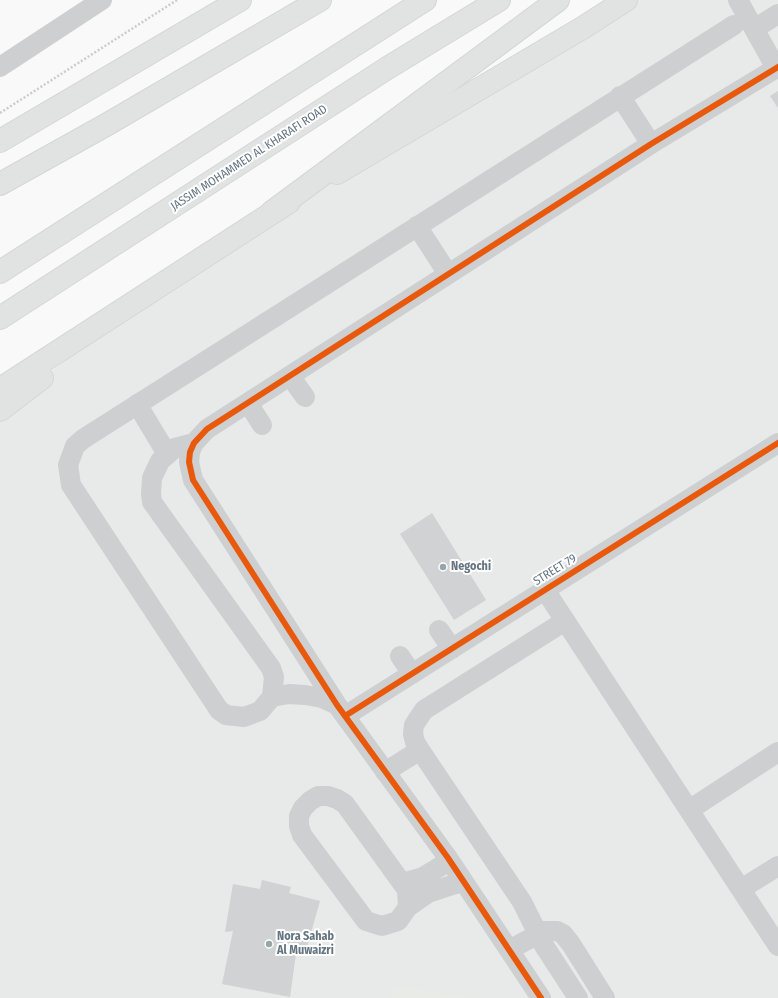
<!DOCTYPE html>
<html>
<head>
<meta charset="utf-8">
<style>
  body { margin:0 }
  canvas { display:block; background:#f9f9f9 }
</style>
</head>
<body>
<canvas width="778" height="998"></canvas>
<script>
const g = document.querySelector('canvas').getContext('2d');
g.lineJoin = 'round';
function paint(path, color) {
  g.fillStyle = color;
  g.fill(path, 'evenodd');
}
function shape(rows) {
  const path = new Path2D();
  for (const r of rows) {
    path.moveTo(r[0], r[1]);
    for (let i = 2; i < r.length; i += 2) path.lineTo(r[i], r[i + 1]);
  }
  return path;
}
function strokePath(path, color, width, dash) {
  g.strokeStyle = color;
  g.lineWidth = width;
  g.lineCap = dash ? 'butt' : 'round';
  g.setLineDash(dash || []);
  g.stroke(path);
}
function write(font, color, halo, rows, align = 'center') {
  g.font = font + ' "Fira Sans Condensed",sans-serif';
  g.lineWidth = 4;
  g.setLineDash([]);
  g.textBaseline = 'middle';
  g.strokeStyle = halo;
  g.fillStyle = color;
  for (const [text, x, y, turn = 0] of rows) {
    g.save();
    g.translate(x, y);
    g.rotate((+turn || 0) * Math.PI / 180);
    g.textAlign = isNaN(turn) ? turn : align;
    if (halo) g.strokeText(text, 0, 0);
    g.fillText(text, 0, 0);
    g.restore();
  }
}
paint(shape([
  [626,0,778,0,778,998,0,998,0,410,188,267]
]), '#e8e9e9');
paint(shape([
  [394,986,474,998,391,998]
]), '#e8ebe6');
paint(shape([
  [778,91,778,108,770,96],
  [432,513,486,600,454,620,400,534],
  [262,880,291,887,289,893,320,901,305,954,296,954,290,997,222,984,233,931,225,932,233,884,260,889]
]), '#d0d2d3');
const major = shape([
  [0,141,240,0],
  [337,173,584,27,626,0],
  [0,184,106,125,320,0],
  [0,389,289,202],
  [0,410,42,378]
]);
const highway = shape([
  [272,212,558,0],
  [0,272,425,0],
  [0,318,389,67,499,0]
]);
strokePath(major, '#d5d6d7', 24);
strokePath(highway, '#d5d6d6', 24);
strokePath(shape([
  [0,113,177,0]
]), '#cbcccd', 2.5, [2, 2]);
strokePath(shape([
  [738,0,776,68],
  [754,29,778,14],
  [0,67,102,0],
  [620,96,651,144],
  [417,226,448,274],
  [290,376,305,397],
  [248,403,262,425],
  [137,404,167,454],
  [194,443,175,448,160,461,152,478,151,494,152,502,271,668,274,677,272,697,260,711,244,717,226,715,219,710,71,485,68,465,75,446,83,439,734,25],
  [545,590,778,946],
  [565,621,424,710,414,725,413,734,415,742,420,750,522,902,543,944,578,998],
  [439,630,452,649],
  [400,656,412,674],
  [272,697,289,694,305,695,322,698,337,705],
  [345,716,778,443],
  [385,772,420,750],
  [318,796,328,796,337,799,345,804,407,890,408,907,398,921,382,926,366,921,302,835,299,826,299,816,303,808,310,801,318,796],
  [689,810,778,752],
  [402,883,423,877,441,866,448,858],
  [741,889,778,866],
  [408,907,428,893,452,885,464,882],
  [509,950,544,931,557,931,563,934,571,944,605,998],
  [541,998,448,858,337,705,193,480,189,462,190,452,194,443,207,429,651,144,778,67]
]), '#cecfd0', 20);
strokePath(major, '#e1e2e2', 22);
strokePath(highway, '#e1e2e2', 22);
strokePath(shape([
  [345,716,778,443],
  [541,998,448,858,337,705,193,480,189,462,190,452,194,443,207,429,651,144,778,67]
]), '#e8590c', 6);
for (const [x, y, r, color] of [
  [443,567,4,"#99a4ac"],
  [269,944,4,"#99a4ac"]
]) {
  const dot = new Path2D();
  dot.arc(x, y, r, 0, 2 * Math.PI);
  g.fillStyle = color;
  g.fill(dot);
  strokePath(dot, '#fff', 1.5);
}
write('12px', '#657683', '#fff', [
  ["JASSIM MOHAMMED AL KHARAFI ROAD",249,158,-33],
  ["STREET 79",555,570,-32]
]);
write('bold 12px', '#657683', '#fff', [
  ["Negochi",451,567],
  ["Nora Sahab",277,937],
  ["Al Muwaizri",277,951]
], 'left');
</script>
</body>
</html>
